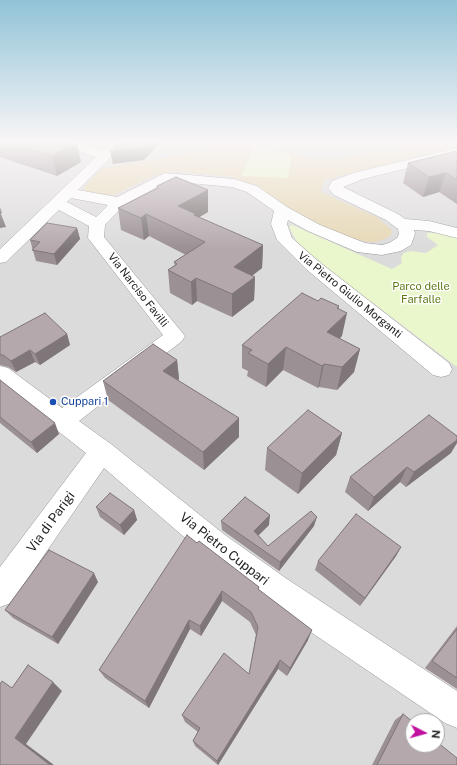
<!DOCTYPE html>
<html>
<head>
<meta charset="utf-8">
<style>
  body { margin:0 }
  #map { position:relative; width:457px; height:765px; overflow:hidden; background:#f1eaeb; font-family:"Public Sans",sans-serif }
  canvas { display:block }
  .north { position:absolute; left:405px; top:713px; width:40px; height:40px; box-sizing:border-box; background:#fff; border:1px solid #a7a7a7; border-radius:50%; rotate:96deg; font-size:11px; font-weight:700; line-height:16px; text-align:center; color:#222 }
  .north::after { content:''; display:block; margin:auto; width:14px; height:18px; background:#c1129f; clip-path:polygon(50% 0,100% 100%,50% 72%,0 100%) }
</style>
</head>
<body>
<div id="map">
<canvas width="457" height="765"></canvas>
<div class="north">N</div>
</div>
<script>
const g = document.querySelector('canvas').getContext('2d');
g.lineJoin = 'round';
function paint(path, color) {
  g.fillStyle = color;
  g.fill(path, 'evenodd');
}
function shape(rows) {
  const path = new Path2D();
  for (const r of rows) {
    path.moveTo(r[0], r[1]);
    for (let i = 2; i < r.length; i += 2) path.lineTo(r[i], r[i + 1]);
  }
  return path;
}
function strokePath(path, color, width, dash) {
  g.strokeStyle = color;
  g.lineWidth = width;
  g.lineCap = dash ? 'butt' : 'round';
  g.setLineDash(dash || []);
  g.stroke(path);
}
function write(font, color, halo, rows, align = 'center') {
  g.font = font + ' "Public Sans",sans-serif';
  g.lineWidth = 3;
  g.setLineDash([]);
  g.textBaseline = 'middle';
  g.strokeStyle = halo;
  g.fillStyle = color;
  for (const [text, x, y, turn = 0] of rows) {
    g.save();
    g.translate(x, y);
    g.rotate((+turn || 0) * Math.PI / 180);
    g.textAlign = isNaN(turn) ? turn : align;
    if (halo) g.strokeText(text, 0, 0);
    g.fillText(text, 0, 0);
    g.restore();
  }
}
paint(shape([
  [0,142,457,142,457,765,0,765],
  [413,721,437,721,437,745,413,745]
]), '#dcdbdc');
paint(shape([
  [209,142,255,142,298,155,317,159,337,159,421,142,457,142,457,146,324,180,321,192,377,217,392,230,391,235,387,238,376,242,367,242,352,238,311,221,295,212,254,185,232,177,175,171,156,175,114,195,89,193,84,190,86,184,103,168,182,155,213,146]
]), '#e6d8b5');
paint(shape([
  [255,145,291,155,288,178,241,176],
  [292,225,392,269,402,263,401,257,404,253,410,251,426,253,438,245,427,237,427,233,438,233,457,238,457,367,330,270,297,242,289,227]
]), '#eaf6cc');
const minor = shape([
  [60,142,79,142,103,151,112,142,126,142,78,190,117,197,165,173,234,179,257,186,287,207,320,225,365,243,382,245,389,243,397,238,399,234,398,229,386,220,334,195,328,188,332,181,353,173,457,148,457,156,363,179,343,187,398,214,405,219,429,221,457,228,457,238,429,231,414,230,415,234,411,245,401,251,382,255,357,252,308,231,288,220,287,224,292,238,318,261,449,363,452,369,449,375,441,377,433,375,306,269,277,240,271,224,274,211,247,192,232,187,168,181,124,205,105,225,104,237,185,336,182,341,79,421,111,444,225,535,287,579,457,691,457,728,445,723,265,601,205,555,104,468,11,603,0,607,0,567,86,453,0,386,0,366,8,368,62,408,163,335,88,238,89,226,59,210,6,262,0,263,0,249,96,157,61,145,60,142],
  [71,198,108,205,96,217,67,202,71,198]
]);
strokePath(minor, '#969696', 1);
paint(minor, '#fff');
paint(shape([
  [0,142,76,142,81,162,57,176,0,157],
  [457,151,457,204,439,192,423,197,403,183,408,163],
  [157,186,208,190,208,212,199,217,263,245,262,268,252,276,255,277,254,300,232,317,197,301,192,305,170,293,168,270,175,265,174,262,186,255,149,236,144,240,121,230,118,208,158,188],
  [77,228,80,239,57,265,36,261,30,240],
  [318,301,339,306,338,308,342,336,339,338,360,349,354,372,337,390,319,387,318,388,283,370,266,387,247,376,248,371,242,368,242,345],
  [67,334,70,345,40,365,35,362,16,372,8,367,0,365,0,337],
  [177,360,179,379,178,380,239,437,204,470,108,400,103,381],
  [0,380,59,434,37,453,0,423],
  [342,433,336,455,298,494,265,470,267,448],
  [451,453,406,487,400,482,368,511,345,492,350,477],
  [96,507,134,510,137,520,124,535,100,517],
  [221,521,269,525,258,535,268,546,314,526,279,571,222,530],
  [197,543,259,587,259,590,308,640,287,676,278,669,218,765,195,746,193,741,198,732,185,722,182,715,249,674,256,635,250,622,222,601,201,636,190,629,149,708,105,678,99,670],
  [401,547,396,556,360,606,315,570,318,561],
  [98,582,58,644,13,618,5,610],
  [457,626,457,689,425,668],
  [403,714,457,765,372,765,395,720]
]), '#9b9094');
paint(shape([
  [148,142,161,142,144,160,113,164,110,151],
  [77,143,81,162,57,176,52,156],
  [446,173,439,192,423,197,429,177],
  [208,190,208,212,196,219,178,206],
  [0,207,2,213,1,214,6,227,0,228],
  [146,214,149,236,144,240,141,218],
  [77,228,80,239,57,265,54,254],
  [263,245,262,268,233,290,234,267],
  [255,277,254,300,232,317,232,294],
  [196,278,197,301,192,305,191,282],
  [339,306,335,325,347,313,342,336,323,356,327,332,337,308],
  [67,334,70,345,40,365,35,354],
  [286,347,283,370,266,387,268,364],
  [360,349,354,372,337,390,342,367],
  [30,350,35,362,16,372,11,361],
  [177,360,179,379,166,390,163,371],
  [324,364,319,387,318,388,322,366],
  [239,418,239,437,204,470,203,452],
  [55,423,59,434,37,453,31,442],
  [342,433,336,455,298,494,302,473],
  [457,440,457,443,451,453,406,487,414,472],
  [407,467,400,482,368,511,374,497],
  [134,510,137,520,124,535,120,525],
  [270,515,269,525,253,541,254,531],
  [317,517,314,526,279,571,280,562],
  [401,547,396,556,360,606,365,598],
  [94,573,98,582,58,644,52,637],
  [222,591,222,601,201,636,200,626],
  [189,620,190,629,149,708,145,701],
  [312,630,308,640,287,676,290,668],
  [280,660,278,669,218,765,217,761],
  [53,682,62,691,26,744,54,765,50,765,15,738]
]), '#7e7678');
const building = shape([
  [7,142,76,142,77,143,52,156,7,142],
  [119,142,148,142,143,148,110,151,119,142],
  [457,151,457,180,446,173,429,177,408,163,457,151],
  [176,177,208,190,178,206,196,214,194,215,263,245,234,267,255,277,232,294,196,278,191,282,168,270,177,264,174,262,205,242,146,214,141,218,118,208,158,188,157,186,176,177],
  [47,223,77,228,54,254,32,250,40,242,30,240,47,223],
  [302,293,318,301,321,298,339,306,337,308,347,313,327,332,360,349,342,367,324,364,322,366,286,347,268,364,248,353,252,350,242,345,302,293],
  [45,313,67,334,35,354,30,350,11,361,3,355,0,355,0,337,45,313],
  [153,344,177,360,163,371,239,418,203,452,103,381,153,344],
  [0,380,55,423,31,442,0,417,0,380],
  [308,410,342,433,302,473,267,448,308,410],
  [429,415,457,436,457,440,414,472,407,467,374,497,350,477,429,415],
  [110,493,134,510,120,525,96,507,110,493],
  [245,497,270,515,254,531,268,546,311,511,317,517,280,562,221,521,245,497],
  [356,514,401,547,365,598,318,561,356,514],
  [187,535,197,543,199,541,259,587,258,589,312,630,290,668,280,660,217,761,193,741,200,728,182,715,224,653,249,674,258,627,251,612,222,591,200,626,189,620,145,701,99,670,187,535],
  [49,550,94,573,52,637,5,610,49,550],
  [457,629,457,678,432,661,457,629],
  [28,665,53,682,15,738,50,765,0,765,0,684,2,681,12,688,28,665],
  [403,714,413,722,413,745,437,745,437,742,457,758,457,765,377,765,403,714]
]);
paint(building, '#b4a8ac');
strokePath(building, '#7e7678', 1);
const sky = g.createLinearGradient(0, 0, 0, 249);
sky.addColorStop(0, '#91c3d8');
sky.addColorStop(0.57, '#f9f6f6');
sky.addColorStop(1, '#f9f6f600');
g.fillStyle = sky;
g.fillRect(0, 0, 457, 249);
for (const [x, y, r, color] of [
  [53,402,4,"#1a4fb4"]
]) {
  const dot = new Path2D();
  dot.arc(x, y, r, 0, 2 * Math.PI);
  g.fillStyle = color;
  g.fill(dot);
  strokePath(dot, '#fff', 1.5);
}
write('11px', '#5d7916', '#fff', [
  ["Parco delle",421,287],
  ["Farfalle",421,300]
]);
write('11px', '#222', '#fff', [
  ["Via Narciso Favilli",138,290,52],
  ["Via Pietro Giulio Morganti",350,295,39]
]);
write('11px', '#164399', '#fff', [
  ["Cuppari 1",61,402]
], 'left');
write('13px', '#222', '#fff', [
  ["Via di Parigi",51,522,-54],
  ["Via Pietro Cuppari",224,549,38]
]);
</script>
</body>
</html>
